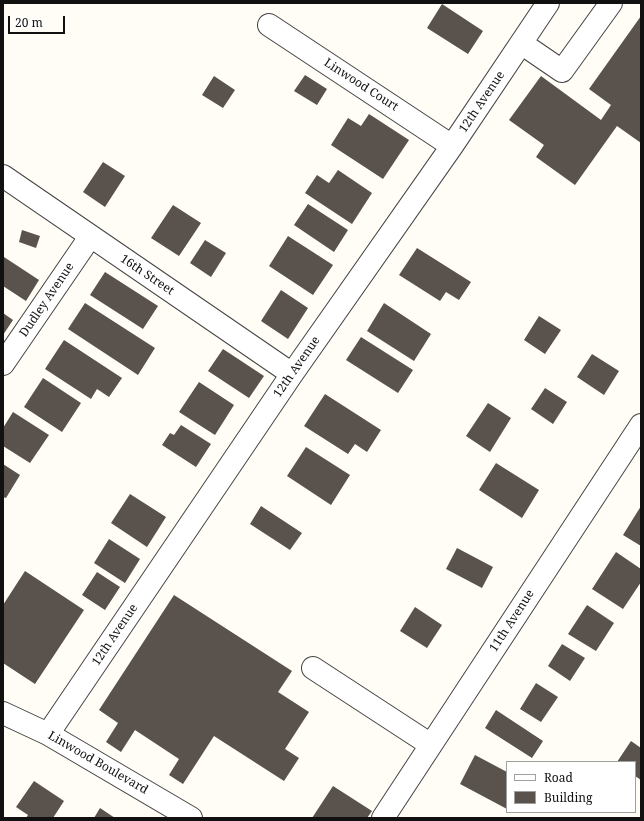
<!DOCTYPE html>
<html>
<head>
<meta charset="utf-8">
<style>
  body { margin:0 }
  #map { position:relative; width:644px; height:821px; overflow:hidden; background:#fffdf5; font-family:"Noto Serif",serif }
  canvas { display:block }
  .frame { position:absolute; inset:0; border:4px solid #111; pointer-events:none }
  .legend { position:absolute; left:506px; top:761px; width:130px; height:52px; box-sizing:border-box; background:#fff; border:1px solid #a0a0a0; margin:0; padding:5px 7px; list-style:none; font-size:12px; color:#111 }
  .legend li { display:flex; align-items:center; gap:8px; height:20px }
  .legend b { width:20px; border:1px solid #a0a0a0 }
  .scale { position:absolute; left:8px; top:16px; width:57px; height:18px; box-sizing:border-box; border:2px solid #111; border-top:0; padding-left:5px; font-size:12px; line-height:14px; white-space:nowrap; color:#111; -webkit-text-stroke:3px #fff; paint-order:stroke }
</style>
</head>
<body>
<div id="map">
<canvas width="644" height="821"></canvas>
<div class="frame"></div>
<ul class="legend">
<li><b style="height:5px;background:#fff"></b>Road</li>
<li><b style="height:11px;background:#59524d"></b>Building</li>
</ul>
<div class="scale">20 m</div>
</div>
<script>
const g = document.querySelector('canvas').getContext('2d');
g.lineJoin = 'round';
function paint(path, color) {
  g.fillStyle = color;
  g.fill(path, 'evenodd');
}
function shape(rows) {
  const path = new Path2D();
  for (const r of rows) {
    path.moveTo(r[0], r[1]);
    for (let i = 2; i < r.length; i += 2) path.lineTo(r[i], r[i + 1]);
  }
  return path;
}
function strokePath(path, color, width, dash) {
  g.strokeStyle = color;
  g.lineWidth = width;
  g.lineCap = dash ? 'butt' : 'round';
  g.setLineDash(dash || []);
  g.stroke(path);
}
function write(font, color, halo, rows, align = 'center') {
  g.font = font + ' "Noto Serif",serif';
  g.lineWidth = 4;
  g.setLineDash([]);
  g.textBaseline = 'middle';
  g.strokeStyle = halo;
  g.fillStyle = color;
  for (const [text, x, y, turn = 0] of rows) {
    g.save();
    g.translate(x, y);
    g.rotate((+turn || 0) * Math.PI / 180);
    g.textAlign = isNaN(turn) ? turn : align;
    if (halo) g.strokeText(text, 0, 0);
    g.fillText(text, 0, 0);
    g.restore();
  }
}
paint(shape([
  [442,4,483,31,468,54,427,28],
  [641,16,641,143,617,126,575,185,536,157,544,145,509,120,541,76,601,120,611,105,589,89],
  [305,75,327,89,317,105,294,91],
  [214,76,235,90,223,108,202,95],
  [369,114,409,140,383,179,331,145,348,118,361,126],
  [103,162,125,176,105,207,83,192],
  [338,170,372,193,352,224,305,193,317,175,329,183],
  [308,204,348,230,334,252,294,225],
  [173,205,201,223,179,256,151,238],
  [22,230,40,236,36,248,19,242],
  [288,236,333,265,313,295,269,266],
  [205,240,226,253,211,277,190,263],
  [417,248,471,282,459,300,446,292,440,301,399,275],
  [4,257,39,280,26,301,3,286],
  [105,272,158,306,143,329,90,295],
  [281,290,308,308,288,339,261,321],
  [85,303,155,348,138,375,68,329],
  [384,303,431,334,414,361,367,331],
  [3,313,13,320,3,335],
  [539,316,561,330,545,354,524,340],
  [361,337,413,370,398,393,346,360],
  [64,340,122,378,109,397,97,389,91,399,45,369],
  [223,349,264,376,249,398,208,371],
  [592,354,619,371,604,395,577,377],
  [43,378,81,403,62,432,24,407],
  [199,382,234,405,215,435,179,412],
  [545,388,567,402,553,424,531,409],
  [325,394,381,430,367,452,355,444,348,454,304,426],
  [488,403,511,418,490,452,466,436],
  [13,412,49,435,30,463,3,446,3,428],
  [181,425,211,444,196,467,162,445,170,433,174,435],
  [306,447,350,475,331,505,287,476],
  [496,463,539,490,522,518,479,490],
  [3,464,20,475,6,498,3,497],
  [130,494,166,517,147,547,111,523],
  [261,506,302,533,290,550,250,524],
  [641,506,641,546,623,535],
  [109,539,140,559,125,583,94,563],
  [457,548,493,567,482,588,446,569],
  [616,552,641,569,641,582,623,609,592,589],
  [25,571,84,610,35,684,3,663,3,605],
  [97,572,120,587,105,610,82,595],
  [174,595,292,671,278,692,309,712,285,749,299,758,284,781,214,736,183,784,169,775,179,759,135,730,121,752,106,742,118,723,99,710],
  [587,605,614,623,596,651,568,634],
  [415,607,442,625,427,648,400,631],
  [562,644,585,658,570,681,548,666],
  [536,683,558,697,541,722,520,709],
  [496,710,543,741,532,758,485,728],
  [631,741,641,748,641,780,635,776,635,762,617,762],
  [475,755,507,772,507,809,460,784],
  [34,781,64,801,53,818,26,818,28,815,16,807],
  [333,786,372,811,367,818,312,818],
  [100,808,115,818,94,818]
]), '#59524d');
const minor = shape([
  [269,25,452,146],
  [521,43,562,71,611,3],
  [3,176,292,374],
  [3,364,90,237],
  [313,668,431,745],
  [3,713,48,734,191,818],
  [48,734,292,374,452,146,548,3],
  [383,818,641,425]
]);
strokePath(minor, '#444', 24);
strokePath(minor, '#fff', 22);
write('12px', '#111', '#fff', [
  ["Linwood Court",361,85,33],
  ["12th Avenue",482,102,-56],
  ["16th Street",147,275,34],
  ["Dudley Avenue",47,300,-56],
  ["12th Avenue",297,367,-55],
  ["11th Avenue",512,621,-57],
  ["12th Avenue",115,635,-56],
  ["Linwood Boulevard",98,763,30]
]);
</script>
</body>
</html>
